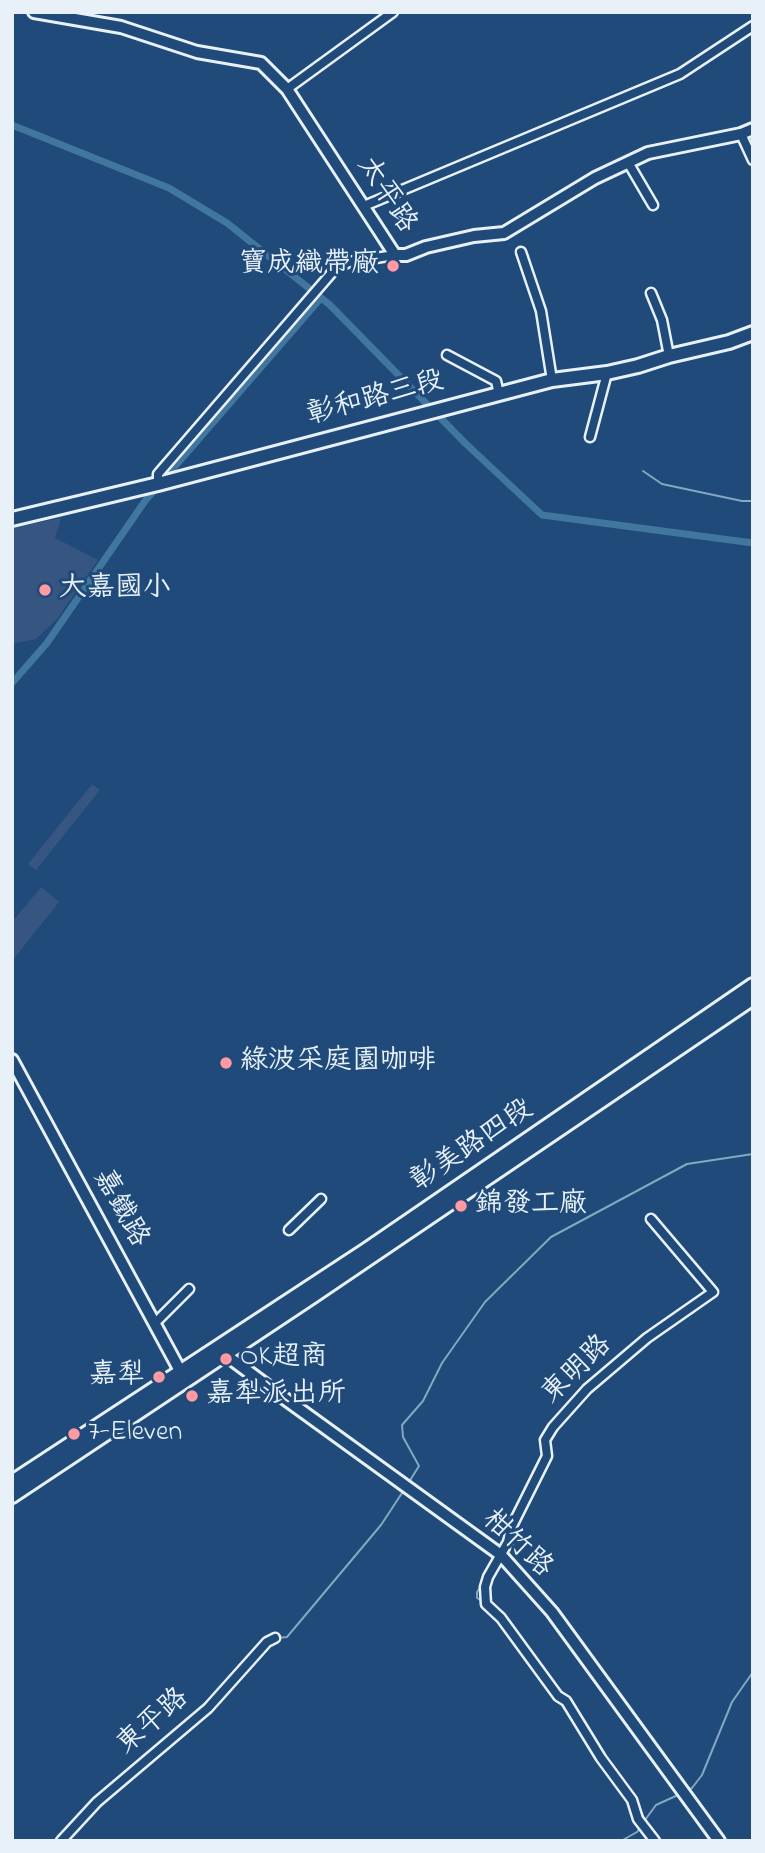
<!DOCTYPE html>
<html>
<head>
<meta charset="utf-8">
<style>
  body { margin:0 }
  #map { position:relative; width:765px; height:1853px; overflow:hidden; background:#1f4a7a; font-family:"Indie Flower",sans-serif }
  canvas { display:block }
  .frame { position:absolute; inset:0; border:14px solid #e8f1f8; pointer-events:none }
</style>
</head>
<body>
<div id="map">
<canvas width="765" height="1853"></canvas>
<div class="frame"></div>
</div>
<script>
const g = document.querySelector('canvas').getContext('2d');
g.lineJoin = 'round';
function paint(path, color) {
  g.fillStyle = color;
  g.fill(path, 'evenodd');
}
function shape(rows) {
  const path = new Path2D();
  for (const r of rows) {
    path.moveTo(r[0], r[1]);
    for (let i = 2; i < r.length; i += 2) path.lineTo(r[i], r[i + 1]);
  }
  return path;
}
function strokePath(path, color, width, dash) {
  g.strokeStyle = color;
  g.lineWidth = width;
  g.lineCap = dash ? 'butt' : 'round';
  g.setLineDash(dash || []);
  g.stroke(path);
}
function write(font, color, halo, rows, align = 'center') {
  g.font = font + ' "Indie Flower","LXGW WenKai TC",sans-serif';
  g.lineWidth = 6;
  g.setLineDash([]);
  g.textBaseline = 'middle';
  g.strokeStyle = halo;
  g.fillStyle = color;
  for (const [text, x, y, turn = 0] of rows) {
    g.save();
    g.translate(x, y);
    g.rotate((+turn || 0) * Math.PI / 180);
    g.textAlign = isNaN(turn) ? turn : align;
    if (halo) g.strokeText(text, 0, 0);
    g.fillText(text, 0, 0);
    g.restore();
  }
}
paint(shape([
  [61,518,55,538,98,560,57,619,36,639,12,644,12,528],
  [92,784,100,790,36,870,28,864],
  [41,887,59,902,12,961,12,922]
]), '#365681');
strokePath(shape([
  [643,471,662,484,742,501,753,501],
  [670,1327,694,1312],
  [409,1482,419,1466,403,1437,402,1425,423,1401,442,1363,485,1302,551,1237,687,1164,753,1154],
  [481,1586,477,1592,477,1598,482,1601],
  [278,1638,287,1637,381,1525,404,1490],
  [540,1664,561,1693],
  [686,1791,692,1788,702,1775,732,1702,753,1672],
  [638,1805,647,1825],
  [645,1820,656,1805,678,1795],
  [621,1841,637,1832,640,1828]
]), '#84a7c2', 2);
strokePath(shape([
  [12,125,169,188,227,223,330,305,465,443,542,515,753,543],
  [12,683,47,643,145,501,321,298]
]), '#41769e', 7);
const minor = shape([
  [287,89,393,12],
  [741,134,753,160],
  [629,164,653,205],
  [364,206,680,74,753,26],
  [521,252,541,311,552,380],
  [651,293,662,320,669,356],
  [447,355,496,381,499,394],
  [590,437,607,373],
  [158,484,158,474,335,269,349,262,395,255],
  [651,1219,713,1292,647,1338,587,1389,553,1427,545,1440,547,1456,511,1528,508,1542,488,1577,485,1587,486,1604,501,1618,558,1696,566,1701,601,1758,632,1800,638,1819,655,1841],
  [289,1230,321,1199],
  [155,1323,189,1289],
  [61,1841,97,1802,208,1708,267,1642,275,1638]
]);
const tertiary = shape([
  [34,12,121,27,197,52,261,63,287,89,395,255,406,255,426,247,474,236,504,233,595,178,648,153,741,134,753,129],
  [12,1060,184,1378],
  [221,1349,226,1355,277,1393,501,1555,552,1612,719,1841]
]);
const secondary = shape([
  [12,519,158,484,552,380,607,373,638,366,669,356,729,342,753,333],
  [12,1482,366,1250,753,985],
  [12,1496,313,1296,753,998]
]);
strokePath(minor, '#e8f1f8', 13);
strokePath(tertiary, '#e8f1f8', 16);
strokePath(secondary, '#e8f1f8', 18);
strokePath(minor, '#1f4a7a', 8);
strokePath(tertiary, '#1f4a7a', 10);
strokePath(secondary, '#1f4a7a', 12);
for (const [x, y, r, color] of [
  [393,266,7,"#ff9aa2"],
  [45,590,7,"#ff9aa2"],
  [226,1063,7,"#ff9aa2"],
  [461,1206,7,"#ff9aa2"],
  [226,1359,7,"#ff9aa2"],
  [159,1377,7,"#ff9aa2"],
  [192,1396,7,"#ff9aa2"],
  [74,1434,7,"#ff9aa2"]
]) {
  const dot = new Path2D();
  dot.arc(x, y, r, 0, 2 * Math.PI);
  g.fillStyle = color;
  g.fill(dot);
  strokePath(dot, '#1f4a7a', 2.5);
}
write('28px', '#e8f1f8', '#1f4a7a', [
  ["太平路",385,196,57],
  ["彰和路三段",376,400,-15],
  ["彰美路四段",473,1147,-34],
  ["嘉鐵路",119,1209,61],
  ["東明路",578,1371,-44],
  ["柑竹路",516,1545,43],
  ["東平路",154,1723,-41]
]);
write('28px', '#e8f1f8', '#1f4a7a', [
  ["寶成織帶廠",379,266,"right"],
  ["大嘉國小",59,590],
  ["綠波采庭園咖啡",240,1063],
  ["錦發工廠",475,1206],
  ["OK超商",240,1359],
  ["嘉犁",145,1377,"right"],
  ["嘉犁派出所",206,1396],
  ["7-Eleven",88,1434]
], 'left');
</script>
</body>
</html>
